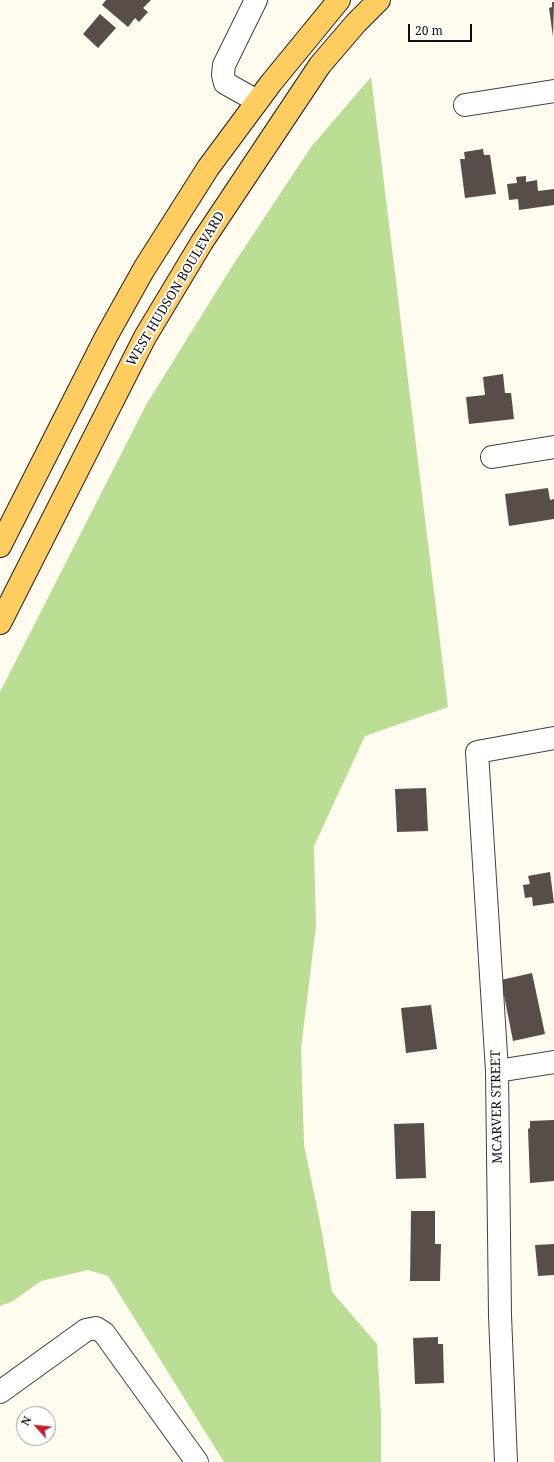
<!DOCTYPE html>
<html>
<head>
<meta charset="utf-8">
<style>
  body { margin:0 }
  #map { position:relative; width:554px; height:1462px; overflow:hidden; background:#fffbef; font-family:"Noto Serif",serif }
  canvas { display:block }
  .north { position:absolute; left:16px; top:1406px; width:40px; height:40px; box-sizing:border-box; background:#fff; border:1px solid #9f9f9f; border-radius:50%; rotate:297deg; font-size:11px; font-weight:700; line-height:16px; text-align:center; color:#0e0e0e }
  .north::after { content:''; display:block; margin:auto; width:14px; height:18px; background:#c61d31; clip-path:polygon(50% 0,100% 100%,50% 72%,0 100%) }
  .scale { position:absolute; left:408px; top:24px; width:64px; height:18px; box-sizing:border-box; border:2px solid #0e0e0e; border-top:0; padding-left:5px; font-size:12px; line-height:14px; white-space:nowrap; color:#0e0e0e; -webkit-text-stroke:3px #fff; paint-order:stroke }
</style>
</head>
<body>
<div id="map">
<canvas width="554" height="1462"></canvas>
<div class="north">N</div>
<div class="scale">20 m</div>
</div>
<script>
const g = document.querySelector('canvas').getContext('2d');
g.lineJoin = 'round';
function paint(path, color) {
  g.fillStyle = color;
  g.fill(path, 'evenodd');
}
function shape(rows) {
  const path = new Path2D();
  for (const r of rows) {
    path.moveTo(r[0], r[1]);
    for (let i = 2; i < r.length; i += 2) path.lineTo(r[i], r[i + 1]);
  }
  return path;
}
function strokePath(path, color, width, dash) {
  g.strokeStyle = color;
  g.lineWidth = width;
  g.lineCap = dash ? 'butt' : 'round';
  g.setLineDash(dash || []);
  g.stroke(path);
}
function write(font, color, halo, rows, align = 'center') {
  g.font = font + ' "Noto Serif",serif';
  g.lineWidth = 4;
  g.setLineDash([]);
  g.textBaseline = 'middle';
  g.strokeStyle = halo;
  g.fillStyle = color;
  for (const [text, x, y, turn = 0] of rows) {
    g.save();
    g.translate(x, y);
    g.rotate((+turn || 0) * Math.PI / 180);
    g.textAlign = isNaN(turn) ? turn : align;
    if (halo) g.strokeText(text, 0, 0);
    g.fillText(text, 0, 0);
    g.restore();
  }
}
paint(shape([
  [371,77,448,707,365,736,314,846,316,926,301,1048,304,1145,320,1222,332,1292,377,1344,381,1417,381,1462,224,1462,108,1276,88,1270,41,1281,13,1301,0,1306,0,692,146,405,231,268,311,147]
]), '#bade94');
paint(shape([
  [106,0,151,0,143,8,148,12,139,22,135,18,128,27,102,5],
  [552,2,554,2,553,37,549,8,552,7],
  [100,14,116,28,98,48,83,34],
  [483,149,484,155,490,155,496,194,465,198,460,159,465,159,464,152],
  [526,176,526,182,537,180,538,191,554,189,554,205,519,210,518,199,509,200,507,184,517,183,516,177],
  [503,374,505,393,511,393,514,419,469,424,466,397,485,395,483,377],
  [548,488,550,500,554,499,554,519,509,526,505,494],
  [426,788,428,831,397,832,395,789],
  [550,872,554,903,533,906,532,897,525,898,523,885,530,884,528,876],
  [532,973,545,1034,513,1041,501,980],
  [431,1005,437,1049,406,1053,401,1008],
  [554,1120,554,1181,530,1183,528,1129,530,1128,530,1121],
  [424,1123,426,1178,396,1179,394,1124],
  [411,1211,435,1211,435,1244,441,1244,440,1281,410,1281],
  [554,1244,554,1275,538,1276,535,1245],
  [438,1337,438,1344,443,1344,444,1383,415,1384,413,1338]
]), '#574e49');
const minor = shape([
  [256,0,224,65,223,75,225,83,257,101],
  [465,105,554,91],
  [492,457,554,447],
  [497,1071,554,1062],
  [0,1392,86,1330,96,1328,104,1333,197,1462],
  [506,1462,500,1315,497,1071,477,752,554,738]
]);
const major = shape([
  [0,546,106,337,144,269,208,168,271,83,339,0],
  [0,623,145,337,202,242,320,65,356,23,379,0]
]);
strokePath(minor, '#414141', 24);
strokePath(major, '#1f1f1f', 24);
strokePath(minor, '#fff', 22);
strokePath(major, '#ffcd5f', 22);
write('13px', '#0e0e0e', '#fff', [
  ["WEST HUDSON BOULEVARD",176,289,-59],
  ["MCARVER STREET",497,1107,-91]
]);
</script>
</body>
</html>
